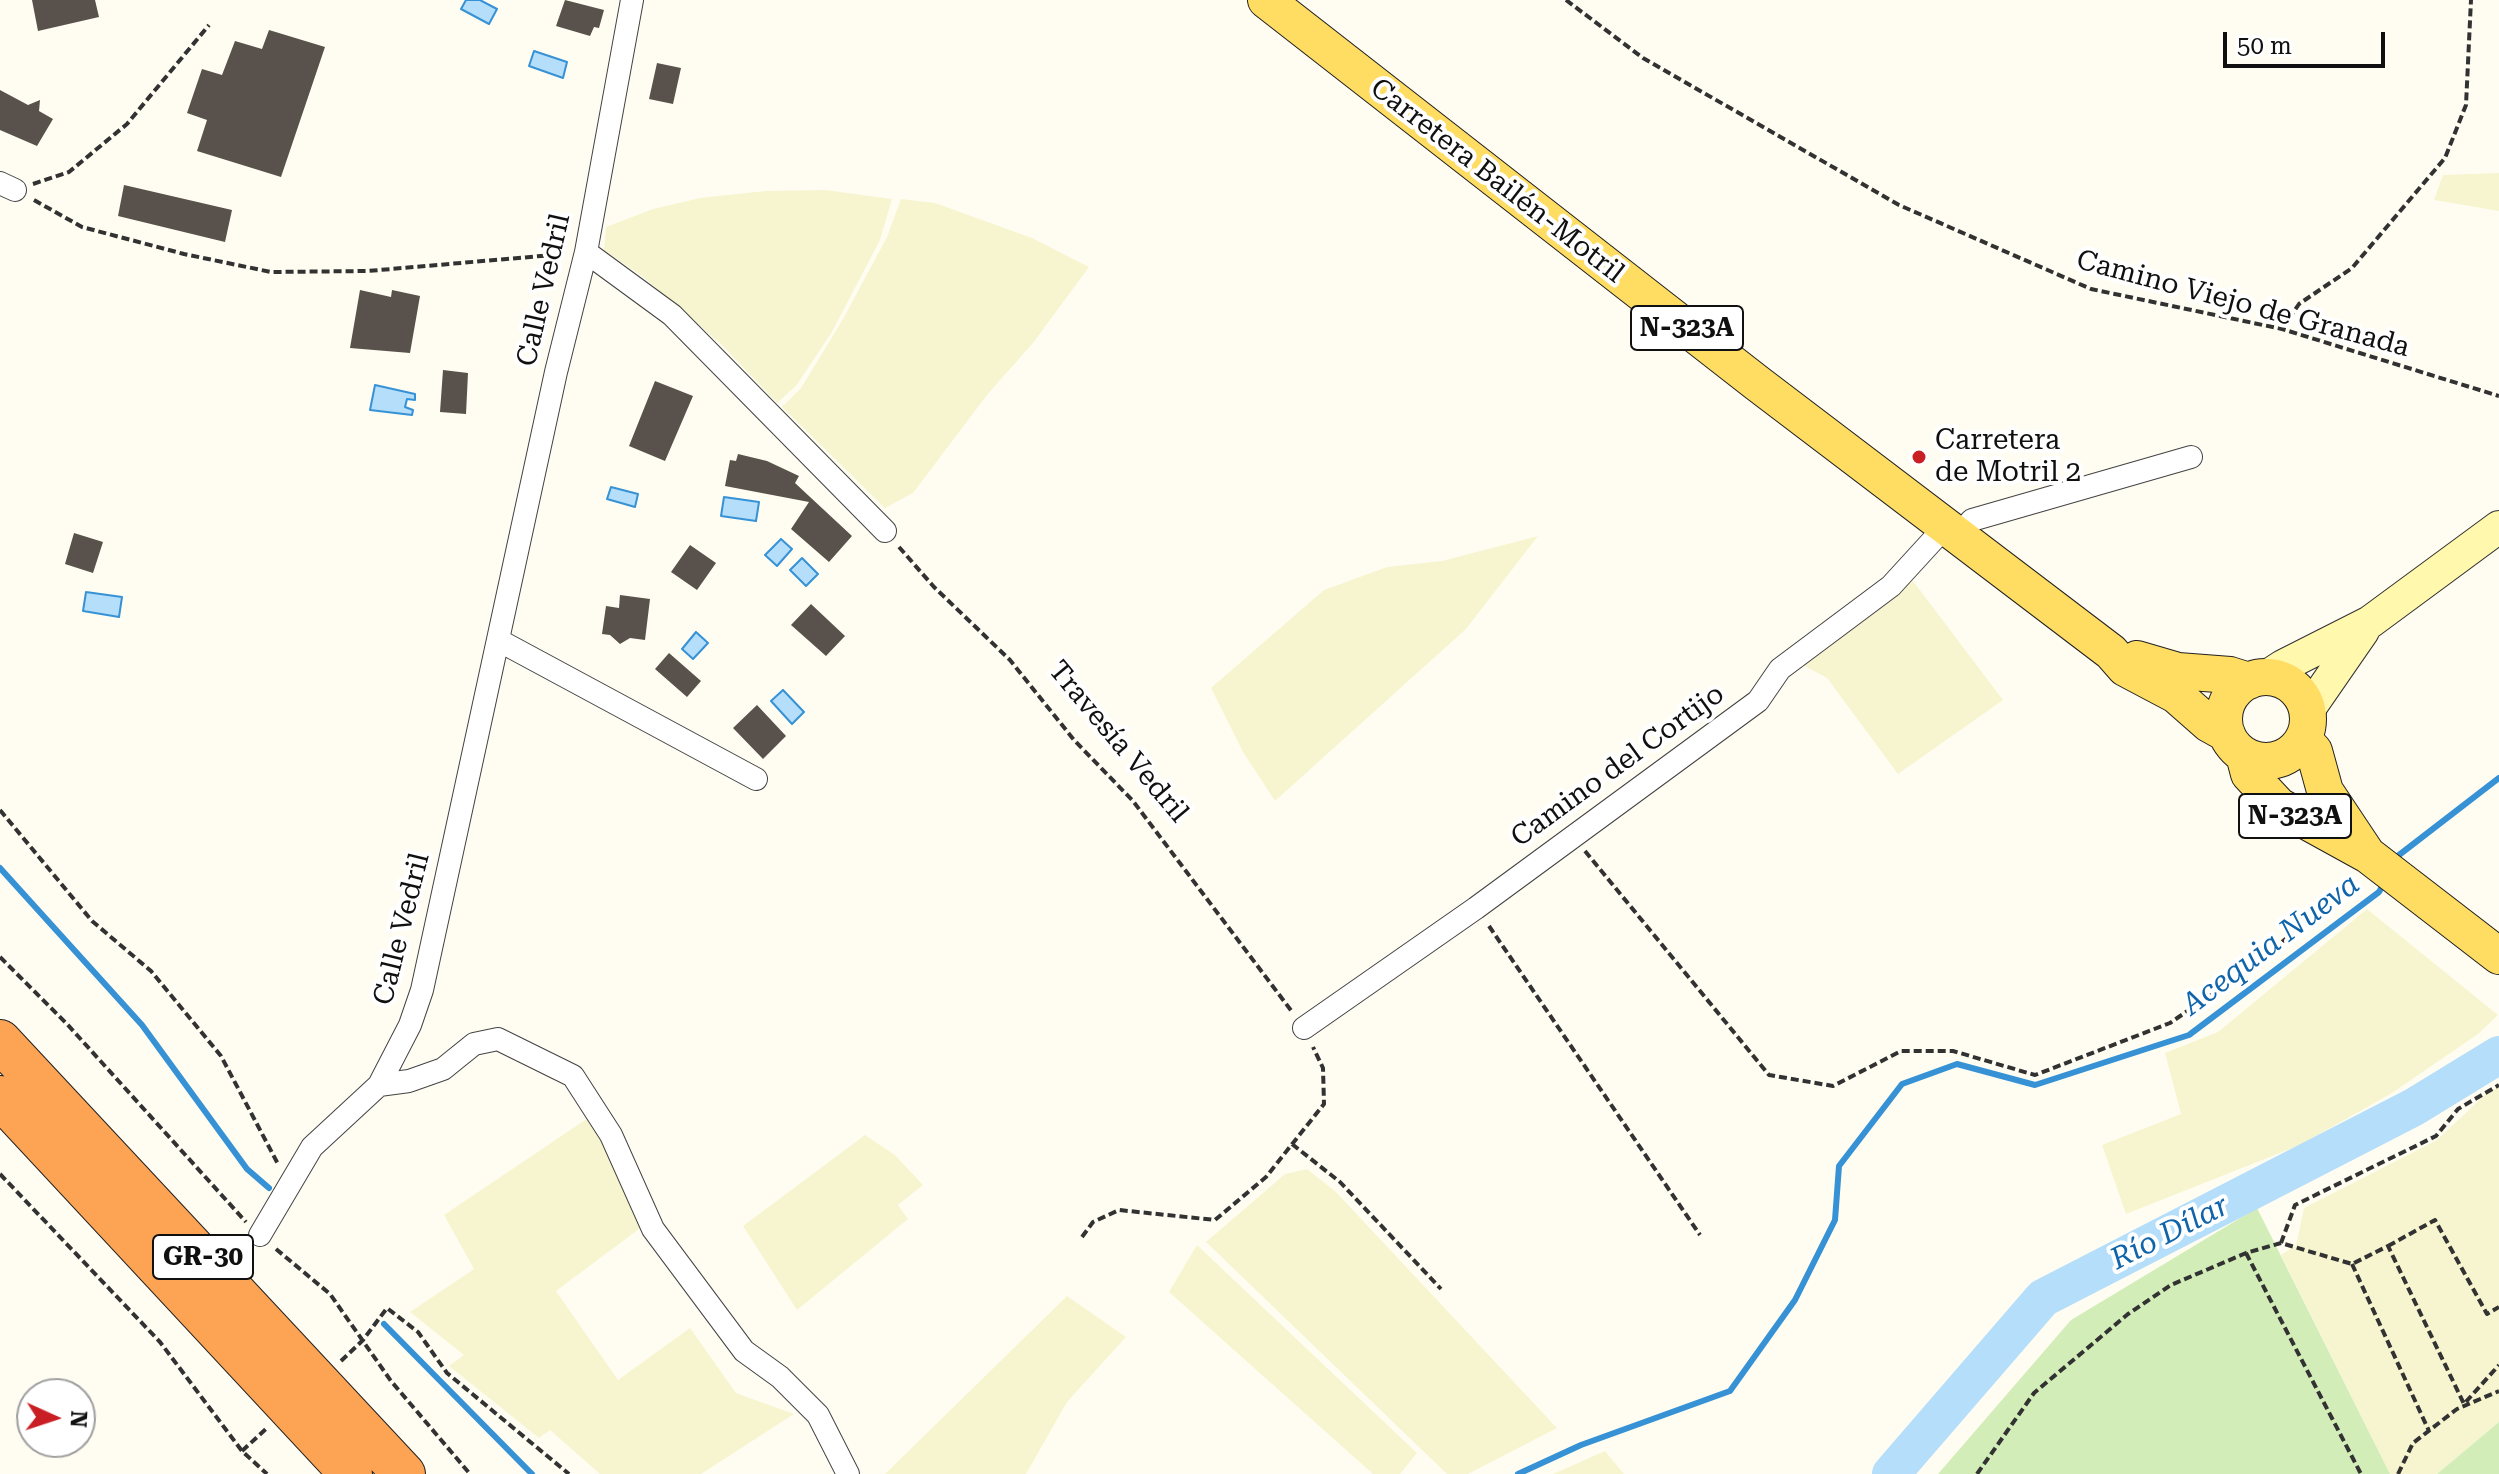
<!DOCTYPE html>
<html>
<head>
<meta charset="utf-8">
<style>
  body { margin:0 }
  #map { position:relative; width:2499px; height:1474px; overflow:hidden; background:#fffdf2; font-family:"Roboto Serif",serif }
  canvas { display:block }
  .north { position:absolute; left:16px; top:1378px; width:80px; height:80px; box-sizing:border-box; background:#fff; border:2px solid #9f9f9f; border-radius:50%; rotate:93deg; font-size:22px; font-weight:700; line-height:32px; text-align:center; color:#101010 }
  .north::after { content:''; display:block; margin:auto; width:28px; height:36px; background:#c91e23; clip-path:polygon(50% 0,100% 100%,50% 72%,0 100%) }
  .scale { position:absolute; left:2223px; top:32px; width:162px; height:36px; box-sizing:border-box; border:4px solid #101010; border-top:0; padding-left:10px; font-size:24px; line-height:28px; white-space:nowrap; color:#101010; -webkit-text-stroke:6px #fff; paint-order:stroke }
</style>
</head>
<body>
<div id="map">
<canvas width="2499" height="1474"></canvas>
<div class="north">N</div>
<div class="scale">50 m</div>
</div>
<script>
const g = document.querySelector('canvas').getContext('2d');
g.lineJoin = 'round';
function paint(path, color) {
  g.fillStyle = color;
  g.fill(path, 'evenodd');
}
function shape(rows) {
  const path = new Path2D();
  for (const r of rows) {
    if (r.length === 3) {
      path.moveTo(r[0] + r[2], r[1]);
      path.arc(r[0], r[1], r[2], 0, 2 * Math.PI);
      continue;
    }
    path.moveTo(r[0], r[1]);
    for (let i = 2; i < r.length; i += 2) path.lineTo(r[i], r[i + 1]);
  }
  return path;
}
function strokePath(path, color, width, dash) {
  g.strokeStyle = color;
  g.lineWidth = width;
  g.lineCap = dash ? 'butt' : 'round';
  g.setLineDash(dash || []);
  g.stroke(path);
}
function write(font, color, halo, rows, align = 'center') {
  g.font = font + ' "Roboto Serif",serif';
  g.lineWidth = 8;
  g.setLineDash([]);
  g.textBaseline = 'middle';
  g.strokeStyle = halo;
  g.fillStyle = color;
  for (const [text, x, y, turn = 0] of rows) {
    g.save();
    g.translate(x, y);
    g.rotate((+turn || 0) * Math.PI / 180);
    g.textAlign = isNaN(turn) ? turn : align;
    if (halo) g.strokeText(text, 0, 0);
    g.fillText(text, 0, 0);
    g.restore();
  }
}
paint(shape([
  [2499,173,2499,211,2434,200,2443,175],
  [825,190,892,199,880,240,832,332,796,386,777,403,721,344,643,277,604,250,606,227,653,209,700,198,765,191],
  [901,199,935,203,1032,238,1089,267,1033,343,987,395,913,493,885,508,782,407,801,388,843,319,887,237],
  [1538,536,1466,629,1275,801,1243,752,1211,688,1324,590,1387,567,1442,561],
  [1913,581,2003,700,1898,774,1827,678,1801,664],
  [2367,909,2498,1015,2478,1034,2392,1093,2300,1145,2126,1214,2102,1145,2181,1114,2165,1053,2218,1032],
  [2499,1088,2499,1422,2437,1474,2390,1474,2281,1255,2296,1245,2304,1208,2437,1140,2489,1091],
  [591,1116,643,1226,556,1291,618,1380,690,1328,736,1393,794,1414,701,1474,600,1474,550,1430,539,1438,449,1366,464,1355,410,1312,474,1269,444,1215],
  [865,1135,895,1155,923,1185,898,1205,908,1219,797,1310,743,1226],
  [1307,1169,1335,1191,1557,1428,1468,1474,1447,1474,1206,1242,1285,1174],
  [1197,1245,1417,1453,1400,1474,1373,1474,1169,1292],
  [1067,1296,1126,1337,1067,1402,1026,1474,885,1474],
  [1605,1451,1624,1474,1553,1474]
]), '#f7f5d0');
paint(shape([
  [2257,1208,2390,1474,1938,1474,2071,1320],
  [2499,1422,2499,1474,2437,1474]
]), '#d3edb9');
const water = shape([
  [466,0,480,0,497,9,489,24,461,9,466,0],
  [534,51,567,62,563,78,529,66,534,51],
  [375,385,415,394,415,400,407,399,405,407,413,410,412,415,370,410,375,385],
  [611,487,638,494,635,507,607,499,611,487],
  [724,497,759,502,756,521,721,516,724,497],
  [781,539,792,549,777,566,765,555,781,539],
  [802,558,818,574,806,586,790,570,802,558],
  [86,592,122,597,119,617,83,611,86,592],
  [696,632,708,643,693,659,682,649,696,632],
  [783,690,804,712,792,724,771,701,783,690]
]);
paint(water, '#b4defa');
strokePath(water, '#3692d5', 2);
strokePath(shape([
  [2395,862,2399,855,2499,778],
  [0,868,142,1025,247,1169,269,1188],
  [384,1324,532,1474],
  [1518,1474,1581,1445,1730,1391,1795,1300,1835,1220,1839,1166,1902,1084,1957,1064,2035,1085,2189,1035,2379,892,2384,883]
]), '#3692d5', 6);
strokePath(shape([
  [1891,1474,2043,1298,2414,1107,2499,1055]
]), '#b4defa', 38);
paint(shape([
  [32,0,95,0,99,17,38,31],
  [565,0,604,10,599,28,594,27,590,36,556,26],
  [269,30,325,47,281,177,197,151,207,120,187,113,202,69,222,75,235,41,262,49],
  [657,63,681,68,673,104,649,99],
  [0,90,28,105,40,100,39,111,53,119,37,146,0,130],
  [124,185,232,210,225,242,118,216],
  [360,290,391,297,392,290,420,296,410,353,350,348],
  [443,370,468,373,466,414,440,412],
  [655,381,693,396,665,461,629,446],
  [738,454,767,461,799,476,795,483,852,536,829,562,791,529,809,502,725,486,730,460,736,461],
  [74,533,103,542,93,573,65,564],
  [690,545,716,563,697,590,671,572],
  [620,595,650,599,645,640,630,638,620,644,610,635,602,634,606,606,619,608],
  [811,604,845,636,826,656,791,625],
  [669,653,701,681,687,697,655,669],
  [757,705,786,736,763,759,733,728]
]), '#59514b');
const street = shape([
  [0,183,15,190],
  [586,252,672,315,885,531],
  [1958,536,1972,520,2191,457],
  [498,640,756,779],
  [1304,1028,1476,908,1758,701,1780,669,1891,586,1945,527],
  [379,1085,409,1081,443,1069,474,1044,498,1039,573,1076,611,1135,653,1229,744,1351,780,1377,818,1415,848,1474],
  [260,1235,312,1147,379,1085,410,1025,422,990,556,372,586,252,632,0]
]);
const secondary = shape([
  [2266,677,2283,666,2370,622,2499,527],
  [2307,712,2363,631]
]);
const primary = shape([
  [1266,0,1757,383,2111,652,2125,668,2176,695,2209,724,2227,734],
  [2137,659,2178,671,2230,675,2249,681],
  [2266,719,42],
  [2303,739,2314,751,2325,791,2365,851],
  [2244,755,2249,774,2279,806,2368,855,2499,956]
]);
const highway = shape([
  [0,1041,404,1474],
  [0,1097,351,1474]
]);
strokePath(street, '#434343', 24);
strokePath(secondary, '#323232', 34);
strokePath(primary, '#212121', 38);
strokePath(highway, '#212121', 44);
strokePath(shape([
  [1566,0,1643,58,1899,205,2091,289,2282,329,2499,396],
  [33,184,69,172,127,124,209,25],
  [34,200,82,227,184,254,271,272,368,271,564,254],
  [2282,329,2299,304,2352,268,2445,158,2466,105,2471,0],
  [899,547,934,587,1010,660,1074,740,1133,801,1293,1013],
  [0,810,92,921,151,971,221,1056,278,1164],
  [1585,851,1769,1075,1833,1086,1901,1051,1953,1051,2035,1075,2170,1023,2256,964,2327,904,2351,875],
  [1489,926,1700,1235],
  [0,957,67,1024,246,1222],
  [1292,1144,1340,1182,1441,1289],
  [0,1174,160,1342,242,1451,267,1474],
  [1082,1237,1093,1222,1119,1210,1215,1220,1266,1177,1324,1104,1323,1068,1313,1047],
  [2281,1243,2295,1205,2436,1136,2458,1109,2499,1085],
  [2388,1246,2435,1220,2487,1314,2499,1307],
  [276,1249,330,1294,391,1381,470,1474],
  [2246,1253,2361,1474],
  [2352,1264,2429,1431],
  [341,1361,363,1340,387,1308,418,1332,447,1373,569,1474],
  [242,1451,267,1428],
  [1977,1474,2034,1393,2128,1314,2171,1285,2246,1253,2281,1243,2352,1264,2388,1246,2464,1404,2499,1365],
  [2398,1474,2413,1443,2457,1409,2499,1391]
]), '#323232', 4, [8, 4]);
strokePath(street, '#fff', 22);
strokePath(secondary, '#fff8ad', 32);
strokePath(primary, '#ffdc62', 36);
strokePath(highway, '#fca454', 42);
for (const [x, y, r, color] of [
  [1919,457,8,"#c91e23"]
]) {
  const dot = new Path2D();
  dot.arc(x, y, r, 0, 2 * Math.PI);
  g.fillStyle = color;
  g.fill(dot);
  strokePath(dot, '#fff', 3);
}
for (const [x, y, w] of [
  [1687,328,112],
  [2295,816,112],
  [203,1257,100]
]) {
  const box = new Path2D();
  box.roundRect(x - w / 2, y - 22, w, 44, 6);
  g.fillStyle = '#fff';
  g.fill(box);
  strokePath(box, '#101010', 2);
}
write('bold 26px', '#101010', null, [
  ["N-323A",1687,328],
  ["N-323A",2295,816],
  ["GR-30",203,1257]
]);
write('28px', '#101010', '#fff', [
  ["Carretera Bailén-Motril",1497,181,38],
  ["Calle Vedril",544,290,-77],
  ["Camino Viejo de Granada",2243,304,15],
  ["Travesía Vedril",1118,742,50],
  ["Camino del Cortijo",1618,766,-36],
  ["Calle Vedril",402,929,-76]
]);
write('28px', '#101010', '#fff', [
  ["Carretera",1935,441],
  ["de Motril 2",1935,473]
], 'left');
write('italic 30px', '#1064aa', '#fff', [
  ["Acequia Nueva",2271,945,-37],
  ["Río Dílar",2170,1233,-27]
]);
</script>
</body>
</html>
